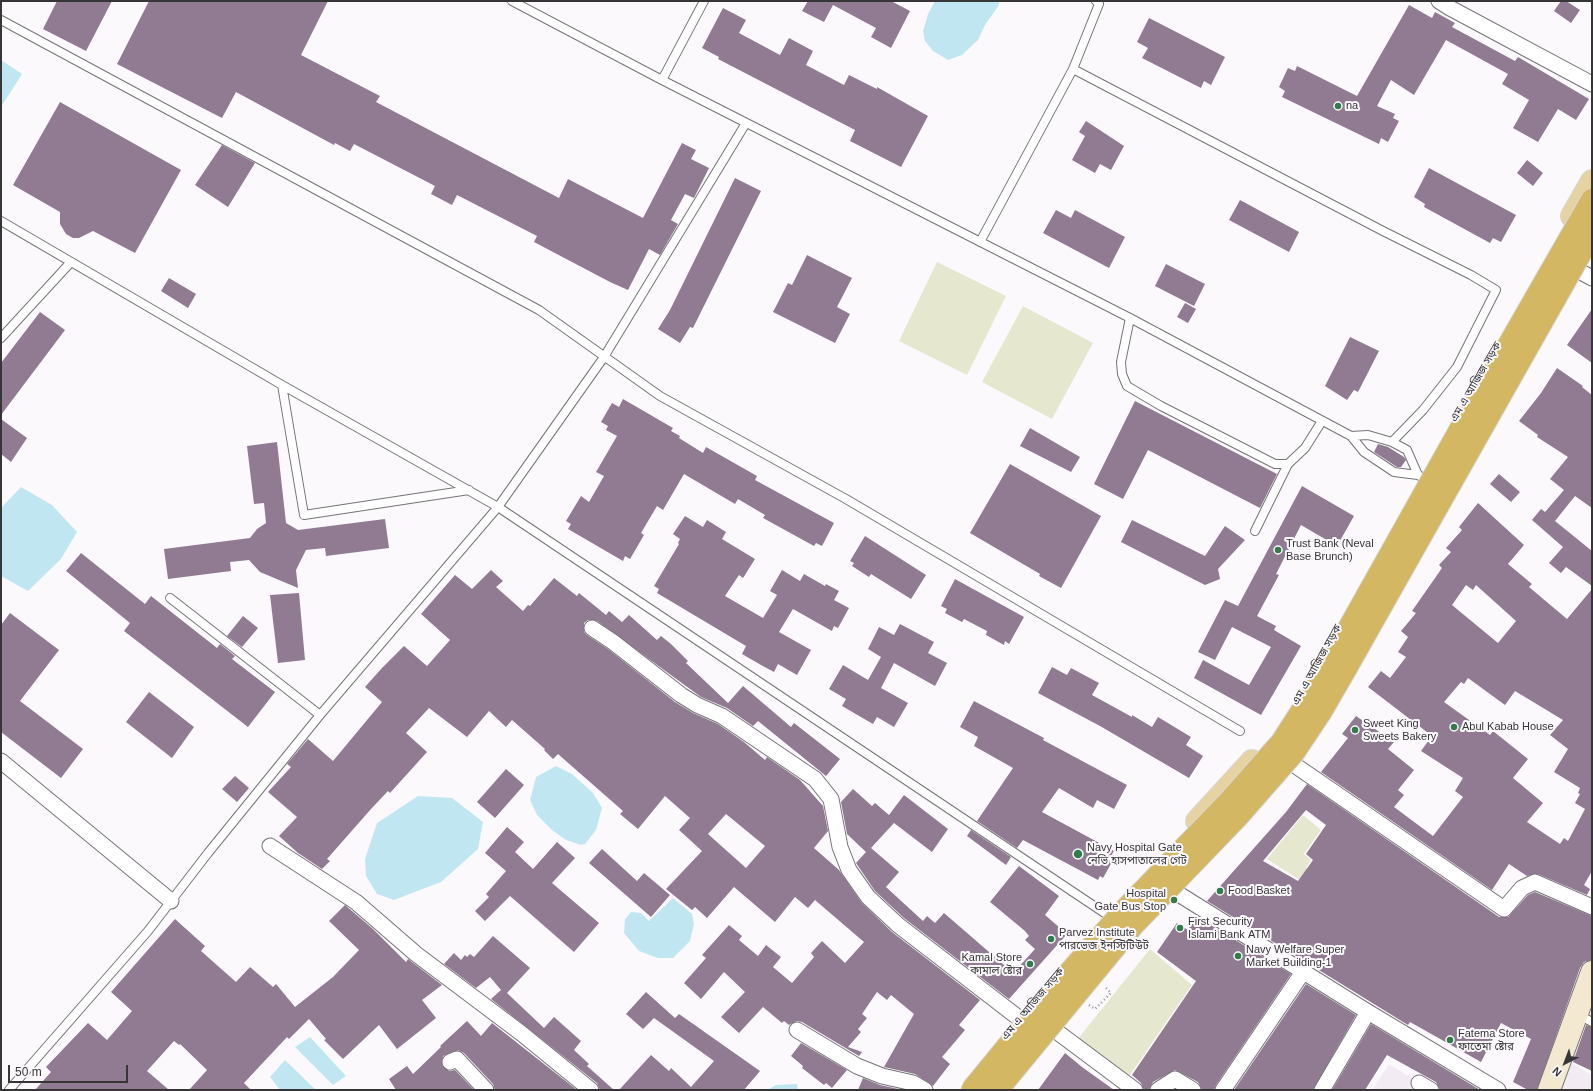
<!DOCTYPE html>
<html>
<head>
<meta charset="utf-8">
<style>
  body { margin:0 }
  #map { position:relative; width:1593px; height:1091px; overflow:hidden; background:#fcf9fd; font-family:Helvetica,sans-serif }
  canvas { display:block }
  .frame { position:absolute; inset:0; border:2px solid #373637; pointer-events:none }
  .north { position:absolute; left:1545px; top:1043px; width:40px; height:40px; -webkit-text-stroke:3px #fcf9fd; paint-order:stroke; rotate:222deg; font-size:11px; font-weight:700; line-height:16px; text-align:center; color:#373637 }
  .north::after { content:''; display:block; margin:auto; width:14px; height:18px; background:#373637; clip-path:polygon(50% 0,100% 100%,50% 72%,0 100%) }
  .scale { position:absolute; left:8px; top:1065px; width:120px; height:18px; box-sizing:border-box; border:2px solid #373637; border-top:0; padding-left:5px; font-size:12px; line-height:14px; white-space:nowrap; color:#373637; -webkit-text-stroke:3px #fcf9fd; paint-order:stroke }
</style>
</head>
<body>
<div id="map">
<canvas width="1593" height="1091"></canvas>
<div class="frame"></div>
<div class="north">N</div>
<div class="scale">50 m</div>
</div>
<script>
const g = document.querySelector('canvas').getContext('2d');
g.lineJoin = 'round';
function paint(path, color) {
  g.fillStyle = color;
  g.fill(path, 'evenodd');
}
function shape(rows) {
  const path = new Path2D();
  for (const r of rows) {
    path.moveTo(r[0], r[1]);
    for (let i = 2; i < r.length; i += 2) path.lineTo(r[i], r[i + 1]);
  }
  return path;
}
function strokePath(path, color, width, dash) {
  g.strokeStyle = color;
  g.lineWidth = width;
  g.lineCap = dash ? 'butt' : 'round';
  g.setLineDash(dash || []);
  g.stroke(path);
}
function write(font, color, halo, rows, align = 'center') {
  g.font = font + ' Helvetica,"Noto Sans Bengali",sans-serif';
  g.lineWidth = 4;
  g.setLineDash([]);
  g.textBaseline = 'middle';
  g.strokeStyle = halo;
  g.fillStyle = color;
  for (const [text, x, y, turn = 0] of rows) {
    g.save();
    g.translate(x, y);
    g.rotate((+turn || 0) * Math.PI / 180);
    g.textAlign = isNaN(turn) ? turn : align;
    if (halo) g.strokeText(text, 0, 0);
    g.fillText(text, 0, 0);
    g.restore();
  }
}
paint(shape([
  [1566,1060,1592,1075,1592,1090,1556,1090],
  [1389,1064,1416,1081,1412,1090,1372,1090]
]), '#f3ebf4');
paint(shape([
  [937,262,1006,296,967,375,899,341],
  [1023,306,1093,343,1052,419,982,382],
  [1303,815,1321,830,1304,854,1311,860,1306,868,1314,874,1306,884,1267,859],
  [1150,949,1192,985,1127,1079,1077,1040]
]), '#e5e8cf');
paint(shape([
  [935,1,999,1,999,5,985,25,978,40,962,55,948,60,933,51,925,41,923,31,928,14],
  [1,60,22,74,1,107],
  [21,487,52,505,77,532,61,559,28,591,1,576,1,508],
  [556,766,572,774,593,793,602,808,596,830,585,844,581,845,566,840,552,830,537,815,530,800,536,777],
  [418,796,452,798,483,822,478,849,441,882,394,900,377,894,366,876,365,859,377,823],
  [673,898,692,914,694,924,690,941,673,958,658,958,639,951,624,933,625,919,631,912,641,913,649,921],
  [310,1037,346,1076,333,1085,295,1047],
  [285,1060,316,1090,280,1090,270,1077],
  [797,1084,798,1090,767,1090,776,1085]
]), '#c0e7f1');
paint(shape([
  [57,1,112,1,86,51,43,29],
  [149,1,328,1,301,55,380,96,376,102,559,198,568,179,643,218,682,143,696,150,691,159,709,168,694,198,685,194,671,220,678,224,660,255,649,249,628,290,610,282,534,242,537,236,457,195,452,205,431,194,435,186,354,144,350,151,335,143,334,145,236,92,222,118,117,64],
  [808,1,891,1,910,11,891,48,871,37,876,28,833,5,824,22,802,11],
  [1561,1,1566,1,1580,10,1571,23,1554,11],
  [1409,5,1432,18,1435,12,1455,23,1452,27,1515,61,1518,57,1589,99,1576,120,1558,109,1538,142,1513,128,1529,100,1502,84,1508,74,1446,40,1414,95,1391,80,1377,106,1395,114,1393,118,1399,121,1388,142,1381,138,1379,144,1282,97,1285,91,1279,87,1288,68,1295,71,1297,66,1357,96],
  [723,8,746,20,739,33,780,55,789,38,813,51,806,65,844,85,849,75,877,89,877,87,928,116,901,167,850,141,855,130,718,59,719,57,702,48],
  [1149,18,1225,57,1211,85,1204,81,1201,88,1142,58,1148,48,1137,42],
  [60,102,181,170,135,253,93,231,79,238,73,238,66,234,60,224,60,212,13,185],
  [1086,121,1124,146,1111,170,1100,164,1095,173,1072,160,1085,136,1079,132],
  [222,145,255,163,228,207,195,185],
  [1527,160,1543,173,1533,186,1517,173],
  [1429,168,1516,215,1501,242,1493,238,1490,243,1424,207,1425,204,1414,197],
  [735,178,761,191,693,328,690,327,680,343,658,329,670,310],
  [1240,200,1299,232,1289,252,1229,220],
  [1056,210,1071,218,1075,210,1125,237,1109,268,1043,233],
  [807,255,852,278,837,307,850,314,835,343,773,312,788,283,792,285],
  [1166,264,1205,284,1194,306,1155,286],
  [169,278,196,294,188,308,161,291],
  [1185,303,1196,309,1188,323,1177,317],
  [1592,309,1592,363,1567,345],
  [40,312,65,330,1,415,1,363],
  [1350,337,1379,351,1358,392,1354,390,1347,400,1325,386],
  [1557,368,1583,386,1582,387,1592,395,1592,508,1575,496,1555,521,1592,551,1592,586,1566,567,1561,573,1549,563,1563,547,1532,520,1541,509,1545,512,1564,490,1550,479,1568,457,1537,437,1538,435,1519,421,1541,393],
  [623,399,673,428,671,431,680,436,679,438,703,453,706,447,757,476,755,480,834,523,822,546,816,543,814,546,763,518,765,515,738,499,735,504,684,474,663,510,657,506,641,533,644,535,630,559,625,556,623,561,568,529,571,524,566,521,581,496,589,502,604,476,596,472,617,436,606,430,608,426,601,422,612,403,619,407],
  [1135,401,1277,474,1260,508,1148,450,1123,499,1094,484],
  [1,419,27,438,11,462,1,454],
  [1030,428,1080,457,1071,472,1020,446],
  [277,442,286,523,298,530,385,519,389,548,326,556,325,548,306,550,296,570,298,588,260,572,249,560,230,562,231,571,168,579,164,549,250,538,257,529,266,523,264,503,254,504,247,446],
  [1378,444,1388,447,1404,457,1406,460,1401,467,1397,467,1374,452],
  [1010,464,1101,516,1061,588,1039,576,1040,574,970,533],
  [1499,474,1520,492,1511,502,1490,484],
  [1302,486,1354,516,1337,546,1301,525,1276,574,1279,575,1257,616,1276,626,1274,630,1301,646,1261,715,1194,678,1203,660,1249,685,1271,647,1232,627,1215,660,1198,652,1225,600,1238,606],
  [1478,503,1524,545,1508,564,1532,584,1529,587,1567,619,1592,589,1592,871,1584,885,1590,889,1587,895,1538,874,1527,876,1509,864,1492,890,1321,772,1348,738,1342,734,1356,716,1394,742,1388,749,1414,770,1398,790,1404,795,1394,807,1433,836,1463,797,1455,791,1463,778,1421,751,1432,736,1368,687,1381,671,1390,678,1406,657,1398,652,1408,637,1401,631,1416,613,1412,611,1442,568,1439,565,1451,552,1446,548,1462,530,1459,527],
  [1466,585,1473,590,1476,585,1516,621,1498,643,1452,605],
  [1468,678,1505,705,1515,691,1563,720,1550,735,1568,749,1554,772,1580,788,1578,793,1580,794,1575,803,1585,809,1568,841,1564,838,1560,844,1527,822,1543,803,1513,778,1528,759,1493,731,1490,735,1444,702,1461,682,1464,684],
  [685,516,703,527,707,520,726,532,722,539,755,559,743,578,739,575,725,596,763,618,777,595,770,591,782,570,800,581,804,574,825,586,826,584,839,591,834,600,849,608,838,628,834,626,832,631,793,609,779,632,811,650,797,675,778,664,774,672,761,665,742,654,746,646,657,593,659,589,654,586,679,544,678,543,680,539,673,534],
  [1132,520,1205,556,1225,526,1245,540,1218,569,1220,579,1205,585,1121,542],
  [865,536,926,575,911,599,871,574,869,577,852,566,854,563,850,561],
  [81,553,145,604,151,596,217,648,220,644,235,656,232,659,275,692,248,727,124,631,130,623,66,571],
  [491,570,503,581,496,587,523,611,528,605,530,606,554,578,577,596,579,593,606,615,609,611,622,622,629,615,657,640,661,636,671,644,688,661,686,663,728,703,743,686,791,727,794,723,840,759,826,776,758,721,753,726,727,708,701,697,597,621,588,620,584,623,584,632,587,635,608,649,675,702,693,713,718,724,744,742,765,760,767,757,800,780,823,806,828,831,814,848,839,870,861,902,892,932,980,1000,959,1025,965,1030,942,1057,950,1064,933,1086,915,1074,884,1067,914,1014,891,995,887,1000,877,992,862,1014,867,1018,858,1029,861,1032,848,1047,862,1052,859,1056,802,1022,797,1021,789,1025,784,1021,782,1023,763,1007,739,1033,721,1017,745,992,724,972,701,999,684,983,706,958,702,955,729,925,742,936,739,940,758,956,766,945,781,957,773,967,792,983,814,957,811,953,822,941,845,963,864,942,815,900,808,908,795,897,775,922,734,887,707,918,695,907,692,910,666,889,702,851,679,830,690,818,665,796,638,829,620,814,623,811,558,754,553,759,544,750,545,749,512,720,506,727,489,711,467,737,429,708,406,733,427,752,390,793,388,791,371,809,327,859,330,861,322,869,298,853,279,836,297,817,268,792,291,767,287,764,308,739,333,761,382,702,365,687,382,668,404,646,427,666,450,640,421,614,455,575,472,589],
  [726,814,765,846,746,868,708,834],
  [955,579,1024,617,1009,644,1005,641,1004,645,986,635,987,631,964,619,962,622,945,613,947,609,941,606],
  [299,593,305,660,278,663,270,595],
  [10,613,59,650,20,701,83,749,61,778,1,732,1,625],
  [243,616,258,628,242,647,227,636],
  [900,624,934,642,928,653,947,663,935,686,894,663,881,688,908,703,894,727,877,717,873,724,842,706,846,699,829,689,843,665,868,680,881,657,868,649,879,627,894,635],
  [1052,667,1067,675,1071,668,1099,683,1092,695,1132,717,1132,715,1152,727,1158,717,1191,737,1186,745,1203,756,1189,778,1100,726,1038,693],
  [149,692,194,727,172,758,126,722],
  [974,701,1044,738,1043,740,1127,785,1114,809,1097,800,1093,808,1059,788,1042,812,1114,851,1108,860,1112,862,1103,878,1100,876,1098,880,1023,840,1017,848,977,821,1013,768,974,746,978,737,960,727],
  [506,769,524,785,495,818,477,802],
  [235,776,249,788,237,802,222,789],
  [1307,784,1499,917,1508,917,1528,895,1535,892,1592,916,1592,960,1584,962,1580,968,1537,1090,1528,1090,1513,1082,1531,1039,1501,1023,1481,1062,1410,1022,1408,1025,1207,901,1286,812],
  [1306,810,1326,825,1306,854,1313,860,1298,881,1263,861],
  [853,789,872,806,875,803,889,815,904,795,948,829,932,852,894,823,871,848,899,872,886,887,923,921,927,916,935,923,944,913,1011,971,1013,968,1016,970,1035,949,1025,940,1029,936,1025,931,990,902,1019,866,1059,896,1045,915,1067,934,1009,999,904,918,875,891,856,863,866,852,847,834,841,802],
  [507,827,524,842,515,852,533,869,557,842,575,858,552,883,599,923,574,952,510,896,485,921,475,911,489,897,486,894,506,871,485,853],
  [971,830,1011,857,1006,865,967,836],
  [602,849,637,881,644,873,670,895,651,917,589,863],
  [345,905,373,929,406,962,408,959,442,985,422,1000,436,1018,397,1049,379,1025,343,1059,324,1040,326,1039,309,1019,289,1039,287,1037,244,1083,251,1090,189,1090,207,1070,180,1044,179,1045,174,1041,147,1071,169,1090,35,1090,51,1072,46,1067,88,1023,107,1040,132,1011,111,992,175,919,205,946,201,951,236,982,250,967,273,987,276,984,295,1007,333,977,359,950,329,921],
  [1196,916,1291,974,1216,1085,1214,1090,1202,1090,1198,1082,1175,1070,1153,1082,1149,1090,1144,1090,1141,1083,1132,1075,1196,981,1157,952,1177,923,1188,930],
  [493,936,530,968,507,993,544,1028,554,1017,581,1041,574,1050,589,1064,587,1066,614,1090,600,1090,597,1083,491,999,501,990,490,977,476,988,444,964,454,953,461,960,465,955,467,957,470,954,474,957],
  [1306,984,1356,1015,1313,1090,1234,1090],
  [646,992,675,1018,679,1014,760,1071,744,1090,619,1090,651,1055,669,1071,671,1068,691,1087,714,1061,654,1018,643,1029,626,1014],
  [467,1021,481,1036,492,1023,577,1090,495,1090,493,1084,464,1053,458,1050,443,1056,442,1065,449,1071,455,1070,474,1090,396,1090,389,1079,407,1066,413,1074,441,1047,440,1046],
  [1371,1024,1457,1076,1480,1090,1440,1090,1436,1082,1387,1055,1365,1090,1332,1090],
  [1586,1025,1592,1027,1592,1071,1573,1062],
  [801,1043,847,1070,832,1088,826,1083,824,1085,802,1068,803,1066,791,1056],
  [1065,1053,1082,1067,1114,1090,1038,1090],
  [863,1078,880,1085,903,1090,858,1090]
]), '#917b93');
const lane = shape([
  [512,1,662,80,1130,318,1351,436,1364,452,1394,472,1418,475,1429,481],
  [1,20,539,310,660,396,846,499,1240,731],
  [1073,69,1383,231,1471,275,1496,290,1457,367,1423,410,1392,442],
  [662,80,704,1],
  [1,221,282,385,498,507,1109,916],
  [980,242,1073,69,1099,4,1096,1],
  [1130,318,1121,362,1122,374,1127,386,1161,406,1275,464,1288,464,1305,448,1322,421],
  [1,338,71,262],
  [282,385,304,515,469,490],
  [1351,436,1368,435,1392,442,1407,450,1418,475],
  [1255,531,1288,464],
  [170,598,320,715],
  [1577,1014,1592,1022],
  [9,1090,148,931,208,853,320,715,498,507,604,357,746,123]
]);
const street = shape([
  [1439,1,1450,8,1592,84],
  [1581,272,1592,278],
  [592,628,613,642,681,695,697,705,722,716,815,779,831,799,840,847,849,870,868,897,898,925,1020,1019],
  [1,761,171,901],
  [1296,766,1504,909,1522,888,1535,882,1592,907],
  [270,846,356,902,416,954,521,1033,591,1090],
  [1177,893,1368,1012,1498,1090],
  [797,1030,857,1066,882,1076,913,1083,925,1090],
  [1056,1031,1135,1090],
  [450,1062,457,1059,486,1090],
  [1419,1083,1431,1090],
  [1158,1090,1175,1079,1193,1090],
  [1223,1090,1303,972],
  [1322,1090,1368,1012]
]);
const secondary = shape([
  [1549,1090,1592,972]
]);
const primary = shape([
  [1572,216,1592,181],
  [1197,821,1252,761]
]);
strokePath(lane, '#767477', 10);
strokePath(street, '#767477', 17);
strokePath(secondary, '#767477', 24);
strokePath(primary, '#d7d7d7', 24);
strokePath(shape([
  [1089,1005,1095,1009,1111,993]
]), '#989699', 2.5, [1, 3]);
strokePath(lane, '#fff', 8);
strokePath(street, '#fff', 15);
strokePath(secondary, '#f2e9d0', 22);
strokePath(primary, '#e5d4a1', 22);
const highwayBridge = shape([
  [972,1090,1049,996,1122,913,1228,803,1282,742,1307,703,1464,423,1592,200],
  [997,1090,1133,925,1238,816,1294,752,1320,713,1341,677,1592,233]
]);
strokePath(highwayBridge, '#d7d7d7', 24, []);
strokePath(shape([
  [1106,988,1111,993]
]), '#989699', 2.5, [1, 3]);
strokePath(highwayBridge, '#d4b763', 22);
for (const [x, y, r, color] of [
  [1338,106,4,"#317c4a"],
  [1278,550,4,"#317c4a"],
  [1454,727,4,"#317c4a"],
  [1355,730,4,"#317c4a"],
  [1078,854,5,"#317c4a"],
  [1220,891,4,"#317c4a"],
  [1174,900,4,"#317c4a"],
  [1180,928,4,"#317c4a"],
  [1051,939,4,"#317c4a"],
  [1238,956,4,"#317c4a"],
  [1030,964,4,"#317c4a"],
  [1450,1040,4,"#317c4a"]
]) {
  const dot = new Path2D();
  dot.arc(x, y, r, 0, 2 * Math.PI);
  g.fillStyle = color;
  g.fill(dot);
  strokePath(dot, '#fcf9fd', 1.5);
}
write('11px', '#373637', '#fcf9fd', [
  ["na",1346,106],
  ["Trust Bank (Neval",1286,544],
  ["Base Brunch)",1286,557],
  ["Sweet King",1363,724],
  ["Sweets Bakery",1363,737],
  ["Abul Kabab House",1462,727],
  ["Navy Hospital Gate",1087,848],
  ["নেভি হাসপাতালের গেট",1087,861],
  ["Food Basket",1228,891],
  ["Hospital",1166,894,"right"],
  ["Gate Bus Stop",1166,907,"right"],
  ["First Security",1188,922],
  ["Islami Bank ATM",1188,935],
  ["Parvez Institute",1059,933],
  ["পারভেজ ইনস্টিটিউট",1059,946],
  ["Navy Welfare Super",1246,950],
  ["Market Building-1",1246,963],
  ["Kamal Store",1022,958,"right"],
  ["কামাল ষ্টোর",1022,971,"right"],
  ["Fatema Store",1458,1034],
  ["ফাতেমা ষ্টোর",1458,1047]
], 'left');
write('11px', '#373637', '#fcf9fd', [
  ["এম এ আজিজ সড়ক",1476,382,-60],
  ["এম এ আজিজ সড়ক",1317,665,-61],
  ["এম এ আজিজ সড়ক",1033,1004,-50]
]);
</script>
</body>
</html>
